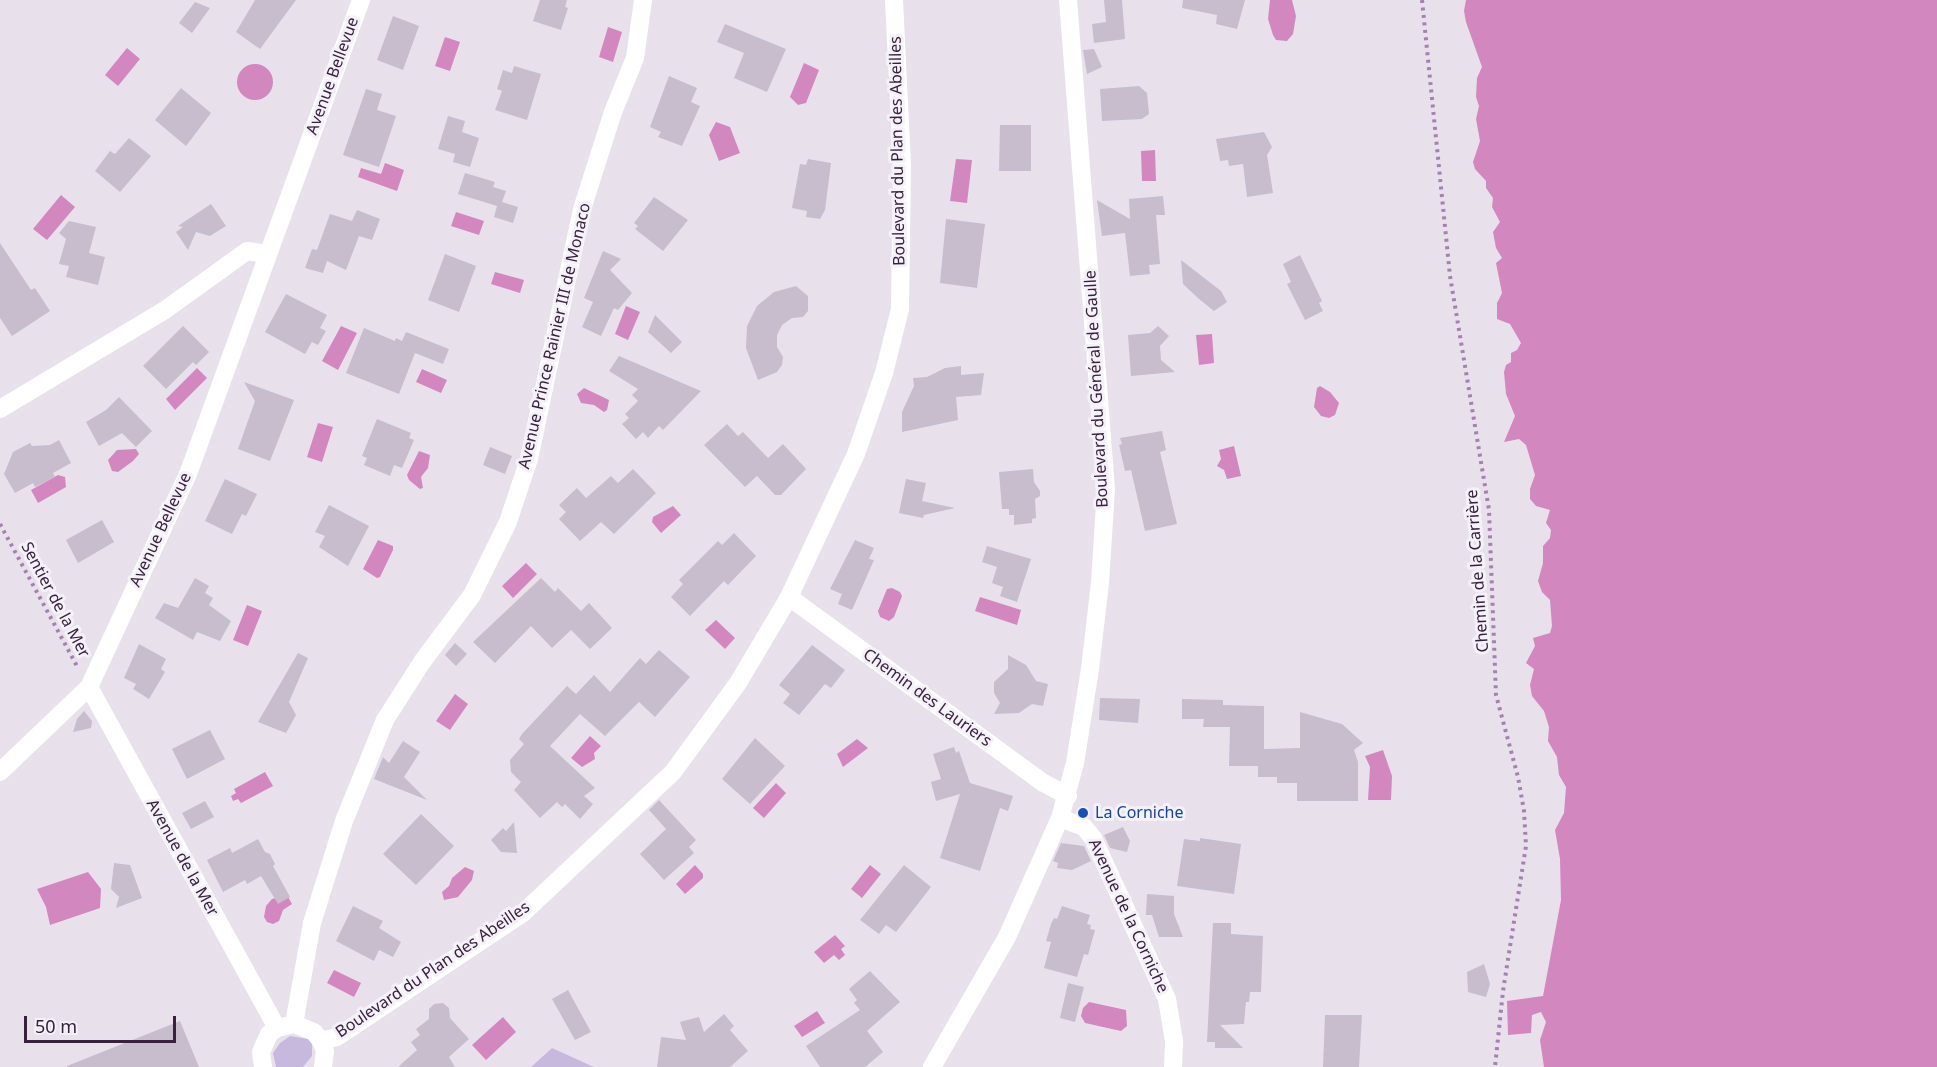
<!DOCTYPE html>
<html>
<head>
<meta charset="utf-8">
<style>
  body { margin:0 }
  #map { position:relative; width:1937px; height:1067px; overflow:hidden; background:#e8e1ec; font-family:"Noto Sans",sans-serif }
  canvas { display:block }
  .scale { position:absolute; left:24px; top:1016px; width:152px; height:27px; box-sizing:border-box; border:3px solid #37213c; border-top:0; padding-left:8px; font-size:18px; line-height:21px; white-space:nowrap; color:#37213c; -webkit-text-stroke:4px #f5f1f8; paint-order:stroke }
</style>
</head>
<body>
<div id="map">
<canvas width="1937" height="1067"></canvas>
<div class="scale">50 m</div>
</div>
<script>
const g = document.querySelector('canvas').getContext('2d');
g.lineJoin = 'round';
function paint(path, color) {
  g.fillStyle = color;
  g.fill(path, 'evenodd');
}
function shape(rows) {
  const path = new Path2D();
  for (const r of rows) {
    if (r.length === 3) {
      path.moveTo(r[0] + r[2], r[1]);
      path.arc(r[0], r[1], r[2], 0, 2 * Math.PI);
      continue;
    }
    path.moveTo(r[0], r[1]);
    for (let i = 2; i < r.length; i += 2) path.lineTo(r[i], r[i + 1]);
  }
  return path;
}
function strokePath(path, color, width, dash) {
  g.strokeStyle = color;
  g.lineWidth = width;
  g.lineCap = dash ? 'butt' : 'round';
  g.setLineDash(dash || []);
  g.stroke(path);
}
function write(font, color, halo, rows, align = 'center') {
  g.font = font + ' "Noto Sans",sans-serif';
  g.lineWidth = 6;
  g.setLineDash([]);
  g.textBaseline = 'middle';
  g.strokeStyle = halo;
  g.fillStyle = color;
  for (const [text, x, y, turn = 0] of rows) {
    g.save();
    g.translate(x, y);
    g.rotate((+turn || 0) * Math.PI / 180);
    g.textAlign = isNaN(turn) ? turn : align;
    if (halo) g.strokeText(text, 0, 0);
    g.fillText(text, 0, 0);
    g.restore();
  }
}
paint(shape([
  [290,1036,308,1039,312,1044,312,1056,303,1067,276,1067,273,1053,280,1043],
  [552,1048,594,1067,531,1067]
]), '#c6b9dd');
paint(shape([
  [1270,0,1292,0,1296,16,1293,34,1287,41,1276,40,1273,35,1268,19],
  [1466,0,1937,0,1937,1067,1544,1067,1540,1040,1546,1022,1541,1012,1532,1015,1531,1033,1508,1035,1507,1001,1543,996,1561,900,1560,859,1555,830,1564,813,1566,787,1559,775,1557,757,1548,741,1549,727,1544,711,1532,696,1530,685,1534,669,1526,663,1535,646,1533,638,1550,633,1552,626,1550,600,1542,592,1538,581,1543,563,1543,546,1550,538,1551,530,1546,523,1550,510,1536,506,1530,499,1530,489,1535,475,1526,445,1519,439,1504,442,1515,416,1506,394,1504,372,1506,365,1511,362,1511,353,1517,350,1521,343,1510,324,1497,319,1497,303,1502,293,1496,263,1502,258,1496,248,1493,232,1500,222,1492,207,1493,198,1486,188,1486,181,1475,169,1473,162,1480,141,1476,119,1479,106,1476,97,1477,78,1482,67,1466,22,1464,11],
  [608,27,622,32,613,62,599,57],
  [445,37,460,42,450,71,435,66],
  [127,48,140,59,118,86,105,75],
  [804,63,819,70,806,103,798,105,790,97],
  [255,82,18],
  [716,122,730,127,740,153,719,161,709,135],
  [1155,150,1156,181,1142,181,1141,151],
  [956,159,972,160,967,203,950,201],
  [385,163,404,170,397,191,358,177,361,168,381,174],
  [61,195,75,207,47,240,33,229],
  [456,212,484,221,479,235,451,226],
  [495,272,524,280,520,293,491,284],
  [626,306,640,312,628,340,615,334],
  [341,326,357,333,338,370,322,361],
  [1212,334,1214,363,1199,365,1196,335],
  [197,368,207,378,175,410,166,399],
  [422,369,447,380,441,393,416,382],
  [1320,386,1330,392,1339,403,1335,415,1329,418,1321,416,1314,407,1317,388],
  [584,388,609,400,607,410,604,412,594,405,581,403,577,394],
  [318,423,333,427,322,462,307,457],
  [1234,446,1241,476,1227,479,1224,470,1217,466,1221,459,1219,450],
  [136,449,139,454,133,461,118,472,112,471,108,460,117,450],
  [419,451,430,455,428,468,421,477,423,488,420,489,409,480,407,475],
  [58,475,65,477,66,487,38,503,31,490],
  [673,506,681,515,661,533,652,522,653,517],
  [378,540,393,546,393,550,380,577,377,578,363,569],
  [526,563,537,574,513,598,502,586],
  [892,588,900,592,902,596,894,617,889,621,880,617,878,611,887,589],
  [980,597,1021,610,1017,625,975,611],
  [247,605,262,611,248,646,233,640],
  [716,620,735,638,725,649,705,630],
  [455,694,468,704,450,730,436,721],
  [590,736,601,746,594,753,595,759,582,767,571,758],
  [857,739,868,748,843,767,837,754],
  [1383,750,1392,776,1391,800,1368,800,1370,767,1365,756],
  [265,772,273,786,241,803,238,799,233,801,231,796,236,793,234,789],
  [776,783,786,793,764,818,753,808],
  [695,865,703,874,703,878,685,894,676,884],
  [870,865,881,874,862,898,851,889],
  [465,867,474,871,472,880,458,897,444,900,442,892,449,886,452,878],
  [88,872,101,889,100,908,50,925,46,907,37,889],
  [287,895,292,904,283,910,279,921,273,924,267,922,264,917,266,906,272,899],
  [835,935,845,946,841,949,845,955,839,960,834,955,824,963,814,952],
  [334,970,361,983,354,997,327,983],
  [1089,1002,1126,1010,1127,1026,1121,1031,1085,1023,1081,1016,1083,1008],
  [817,1011,825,1023,802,1037,794,1026],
  [503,1017,516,1032,486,1060,472,1045]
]), '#d287bf');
paint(shape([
  [255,0,296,0,260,49,236,32],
  [540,0,567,0,565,7,568,8,561,30,533,21],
  [1104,0,1122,0,1125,39,1094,43,1092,24,1106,22],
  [1183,0,1245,0,1237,29,1216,24,1217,15,1182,8],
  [195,2,210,8,192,33,179,23],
  [393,16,419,26,403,70,377,60],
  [725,24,786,49,767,92,734,78,744,53,717,42],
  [1094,49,1102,67,1087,74,1083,50],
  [514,66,541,74,527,120,495,110,502,91,497,89,503,70,512,73],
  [669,76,697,88,691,102,700,106,682,146,658,137,661,132,650,127],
  [1139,86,1147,93,1149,114,1142,119,1102,121,1100,89],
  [181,88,211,113,186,146,155,120],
  [366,89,382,94,377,110,396,116,379,167,343,155],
  [448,116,465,121,462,132,479,138,470,167,453,162,455,154,438,149],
  [1000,125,1031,125,1031,171,999,171],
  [1264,132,1272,147,1267,155,1273,193,1247,197,1243,164,1229,166,1228,160,1220,161,1216,139],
  [129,138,151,156,120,192,95,171,110,151,115,154],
  [808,159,831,163,825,210,820,219,806,217,807,211,792,208,800,164,806,165],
  [465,173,495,182,493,187,506,191,502,202,518,207,513,223,494,217,497,206,458,194],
  [1163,196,1165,215,1156,215,1160,264,1149,265,1150,274,1130,276,1125,233,1102,236,1097,200,1130,219,1129,199],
  [654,197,688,220,663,251,635,229,638,226,634,223],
  [211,204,226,226,210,236,196,232,188,250,176,232,183,227,178,226],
  [357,210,380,219,372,240,359,236,346,270,327,261,323,273,305,268,312,249,317,250,330,214,352,221],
  [946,219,985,224,977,288,940,283],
  [69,221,96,227,89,253,105,257,98,285,66,277,69,266,59,264,66,239,59,233],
  [0,243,31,290,35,288,50,311,12,336,0,318],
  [603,251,621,259,610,270,632,293,618,310,614,308,601,336,582,327,593,302,584,298],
  [445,254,476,266,459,312,428,300],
  [1300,255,1322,301,1319,303,1323,311,1305,320,1287,284,1291,282,1283,264],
  [1181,260,1221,291,1227,302,1214,311,1199,299,1183,284],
  [796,286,808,296,808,311,803,317,792,318,782,325,777,335,777,347,783,357,782,365,777,372,758,380,746,348,747,326,757,306,774,292],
  [286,294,327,315,320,328,326,331,318,345,312,342,305,354,265,332],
  [655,315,682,342,671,353,648,332],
  [183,326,209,352,196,365,193,362,166,389,143,366],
  [1158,326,1169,336,1160,346,1161,360,1175,372,1131,376,1128,335,1150,333],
  [364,328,395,341,396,338,402,341,406,332,449,349,443,364,415,353,399,394,346,373],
  [619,356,701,391,663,430,659,426,648,438,643,432,636,439,622,424,629,418,625,414,638,401,632,395,638,389,609,371],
  [961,366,961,375,984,373,981,395,956,397,958,420,902,432,902,412,914,386,913,378,927,377,945,368],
  [244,382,294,400,270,461,238,449,255,401],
  [119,397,152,431,136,447,122,433,99,446,86,422,106,410],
  [377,419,411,433,409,438,414,440,402,468,394,465,390,476,364,465,367,458,362,456],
  [727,424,738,436,743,432,768,458,783,444,806,469,781,495,775,495,757,476,745,487,704,445],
  [1162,431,1166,450,1160,452,1177,524,1145,531,1131,470,1125,471,1119,445,1122,444,1120,438],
  [59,440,71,463,53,473,55,477,35,487,33,483,15,493,4,474,13,452,30,443,32,446,50,445],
  [490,447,512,456,505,474,483,465],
  [633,469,656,493,614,534,601,522,580,541,559,519,566,512,559,505,577,488,586,498,611,476,618,483],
  [1033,469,1034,482,1040,491,1040,496,1035,499,1036,518,1032,519,1032,523,1014,525,1014,515,1009,515,1009,509,1002,509,999,472],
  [225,479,257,494,246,516,242,514,232,534,205,521],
  [906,479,926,483,922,501,955,508,924,515,923,518,899,513],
  [329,505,369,526,348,566,319,547,325,536,315,532],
  [102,520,114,542,78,563,66,540],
  [734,533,756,556,728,585,724,581,690,616,671,597,683,584,679,580,718,541,722,545],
  [855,540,874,548,869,559,874,560,852,610,838,604,842,594,830,589],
  [987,546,1031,559,1017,602,1000,596,1003,587,992,583,997,567,982,562],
  [195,578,209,586,205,593,213,598,209,605,231,621,220,641,197,632,193,640,155,618,164,603,178,608],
  [541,578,555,592,558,588,581,611,589,603,612,628,590,649,571,630,552,648,531,626,495,663,473,642],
  [455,643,467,654,456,666,445,655],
  [139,644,166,659,161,669,165,672,149,699,133,689,136,684,124,678],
  [812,645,845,670,831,688,825,684,799,715,783,703,790,694,779,685],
  [659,650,690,677,655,717,639,702,605,736,580,714,550,746,595,788,584,796,593,804,580,819,565,804,562,807,557,802,540,818,514,790,521,782,511,772,510,760,524,744,519,739,522,734,567,686,576,694,594,675,610,692,640,658,646,664],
  [298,653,308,658,289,702,296,715,286,733,258,722],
  [1008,655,1026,665,1036,681,1048,684,1043,706,1032,704,1019,713,994,714,1000,703,994,693,994,682,1008,669],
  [1100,698,1140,699,1138,723,1099,720],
  [1182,699,1223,700,1223,705,1264,706,1264,749,1300,748,1300,712,1342,724,1363,743,1354,750,1358,762,1358,801,1297,801,1297,783,1277,783,1277,777,1258,777,1258,766,1229,766,1230,727,1203,727,1204,719,1182,719],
  [84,711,92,721,91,728,73,732,77,719],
  [210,730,225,759,187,779,172,749],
  [755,738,785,766,750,804,722,779],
  [403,741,420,752,404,777,427,800,374,779,383,757,389,763],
  [954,747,956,753,959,751,970,783,1013,796,1008,811,1000,808,980,871,940,858,960,794,936,801,931,782,941,779,933,754],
  [659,800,696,840,689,847,694,853,664,880,640,854,666,829,649,810],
  [205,801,214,817,191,829,182,813],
  [421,814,454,846,416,885,383,854],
  [514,822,517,853,501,852,491,840,503,828,506,831],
  [1123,827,1130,841,1127,852,1110,848,1104,835],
  [1200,838,1241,844,1234,894,1177,886,1184,839,1200,841],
  [258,839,265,852,270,854,275,864,273,866,290,897,278,904,261,876,247,884,245,880,223,892,207,860,230,848,232,853],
  [1061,843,1084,846,1091,861,1072,870,1057,868,1058,863,1053,861],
  [114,863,130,865,142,898,116,908,119,897,111,889],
  [904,865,931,887,896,932,886,925,879,934,860,920],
  [1147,894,1174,896,1174,914,1183,937,1159,937,1152,915,1146,915],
  [353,906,383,921,379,928,401,942,393,957,379,950,374,961,336,941],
  [1062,906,1090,915,1087,924,1091,925,1090,929,1095,930,1088,955,1084,954,1077,977,1044,968,1051,942,1046,941,1051,924,1054,918,1057,919],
  [1213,923,1231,923,1231,934,1263,936,1261,992,1250,992,1249,1002,1246,1002,1244,1024,1220,1025,1243,1048,1215,1048,1215,1042,1207,1042],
  [1484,964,1490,984,1486,997,1468,992,1467,972],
  [870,971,900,1002,867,1031,883,1052,865,1067,820,1067,806,1046,860,1010,854,1003,857,1000,849,989],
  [1068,983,1084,987,1075,1022,1060,1018],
  [568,990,591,1032,575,1040,552,999],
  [443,1003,449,1008,450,1018,469,1039,449,1057,455,1067,398,1067,417,1050,411,1042,420,1035,416,1029,429,1019,429,1009,434,1004],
  [724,1014,734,1026,730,1030,748,1051,730,1067,657,1067,661,1037,686,1040,680,1022,699,1017,704,1032],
  [1325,1015,1362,1015,1359,1067,1323,1067],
  [180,1021,199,1067,67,1067,67,1066]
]), '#c7bdcc');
strokePath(shape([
  [1422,0,1450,276,1489,510,1496,695,1518,777,1524,811,1526,846,1503,991,1495,1067],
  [0,524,78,668]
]), '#a580b0', 4, [3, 4.5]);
strokePath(shape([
  [0,409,165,310,247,251,268,254],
  [789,597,1042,782,1068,796],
  [89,687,277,1028],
  [0,772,89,687,188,474,361,0],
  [1060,818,1084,827,1093,838,1167,999,1174,1041,1173,1067],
  [294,1024,312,923,344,821,385,720,422,662,472,595,508,522,529,459,582,209,613,112,635,58,643,0],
  [321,1041,337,1037,523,913,673,772,738,683,789,597,856,454,884,373,900,309,902,164,894,0],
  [263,1067,261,1052,269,1034,277,1028,294,1024,314,1032,321,1041,325,1051,323,1067],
  [932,1067,1007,937,1060,818,1075,763,1090,669,1100,583,1106,489,1068,0]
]), '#fff', 18);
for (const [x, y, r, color] of [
  [1083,813,6,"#1a4fb4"]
]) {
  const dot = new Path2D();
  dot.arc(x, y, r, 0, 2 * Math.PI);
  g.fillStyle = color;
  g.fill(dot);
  strokePath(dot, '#f5f1f8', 2);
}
write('16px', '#37213c', '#f5f1f8', [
  ["Avenue Bellevue",333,76,-70],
  ["Boulevard du Plan des Abeilles",898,151,-91],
  ["Avenue Prince Rainier III de Monaco",555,336,-77],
  ["Boulevard du Général de Gaulle",1097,389,-93],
  ["Avenue Bellevue",161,530,-65],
  ["Chemin de la Carrière",1478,571,-94],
  ["Sentier de la Mer",55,600,62],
  ["Chemin des Lauriers",927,698,36],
  ["Avenue de la Mer",182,858,61],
  ["Avenue de la Corniche",1128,916,65],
  ["Boulevard du Plan des Abeilles",433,970,-34]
]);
write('16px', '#164399', '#f5f1f8', [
  ["La Corniche",1095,813]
], 'left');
</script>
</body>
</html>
